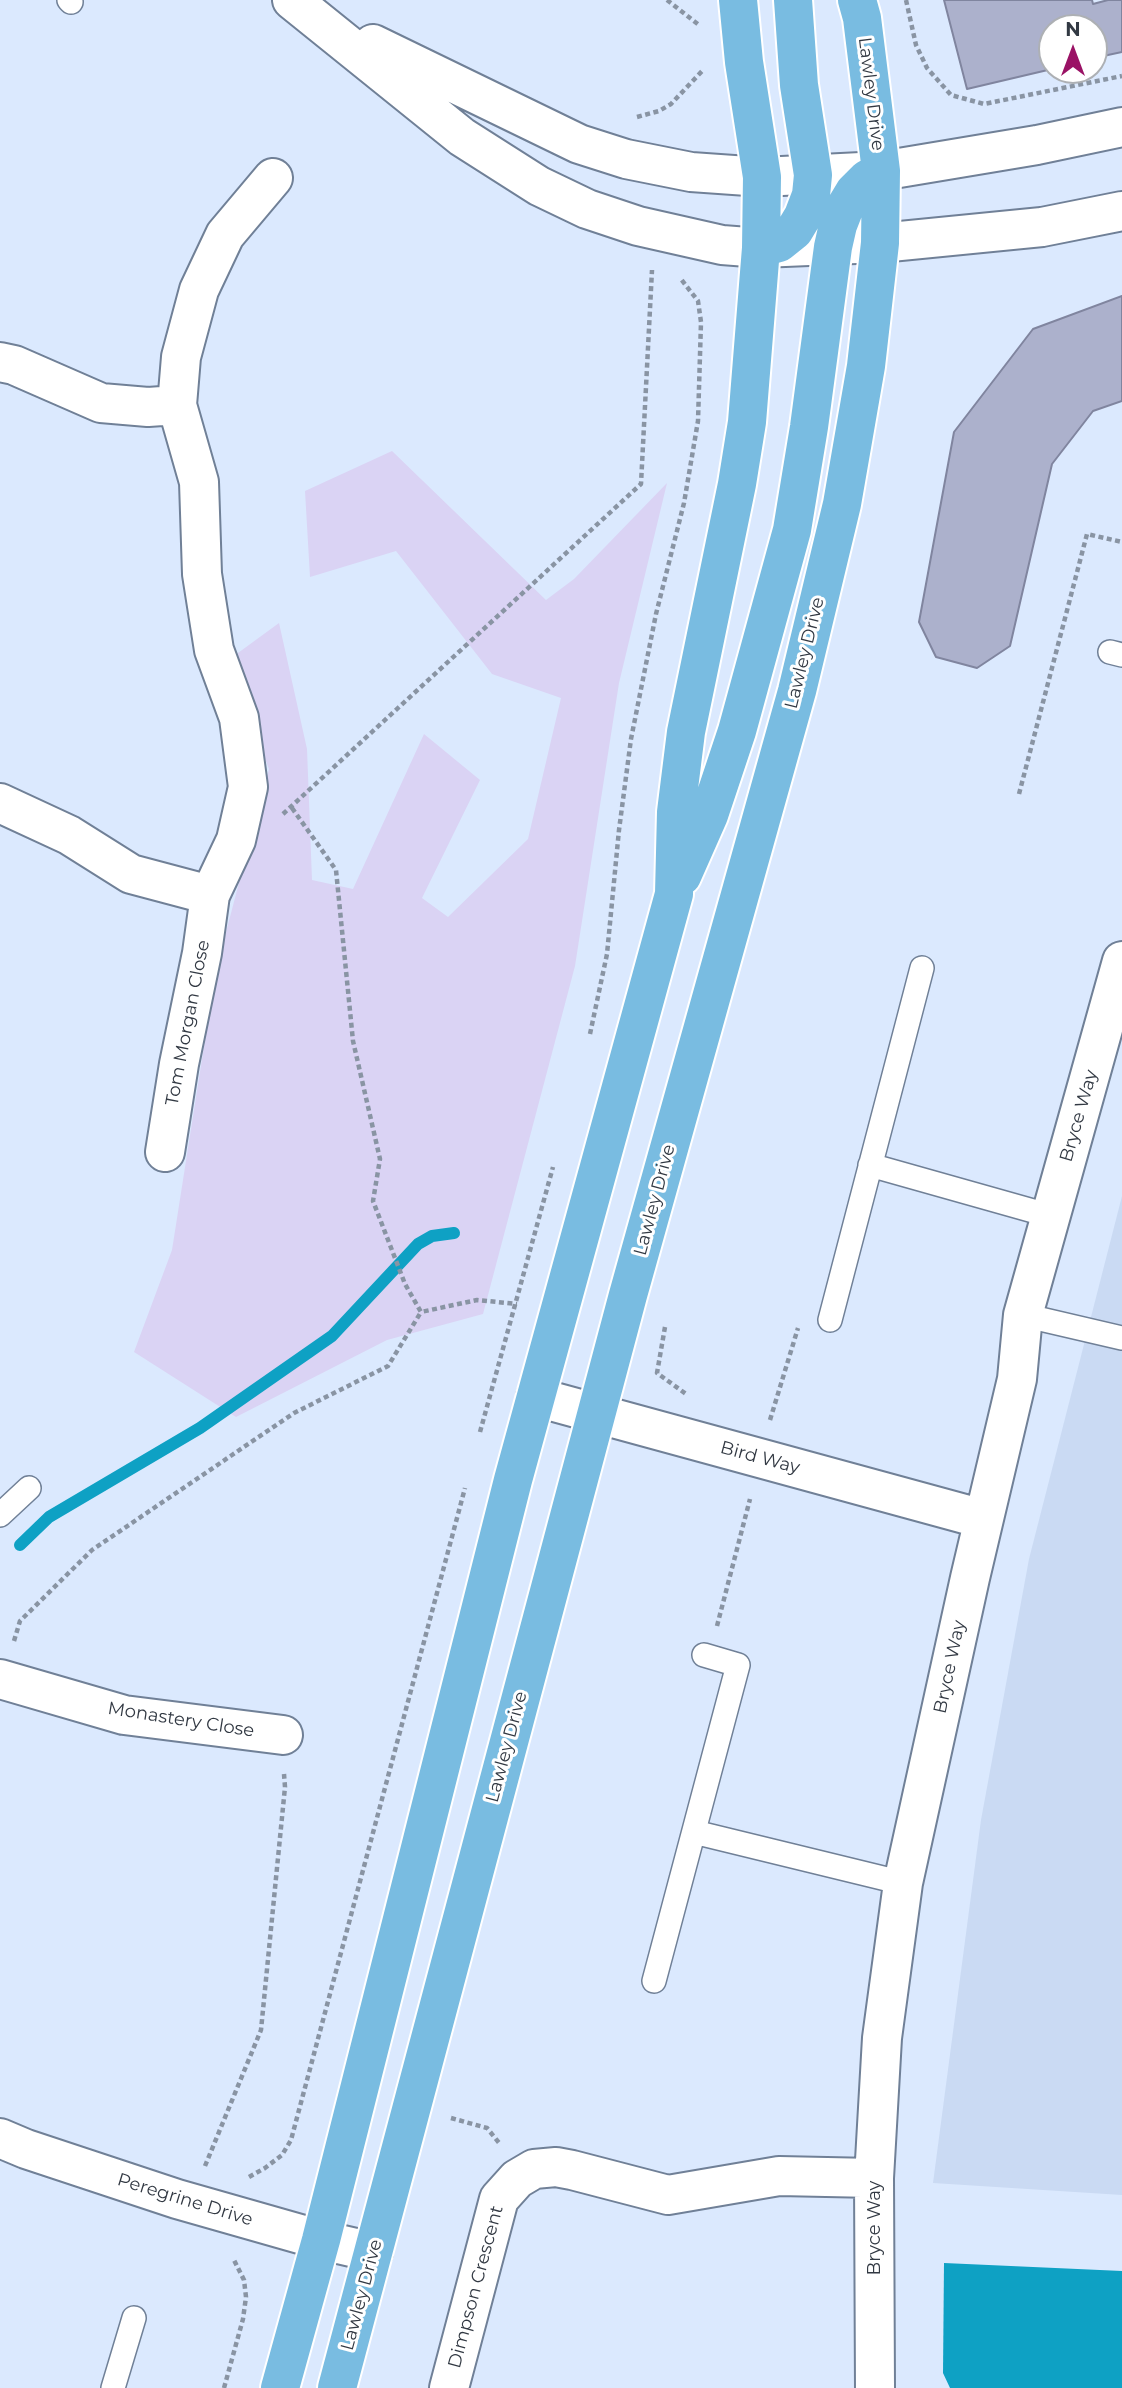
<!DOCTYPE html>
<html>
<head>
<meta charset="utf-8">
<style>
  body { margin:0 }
  #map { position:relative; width:1122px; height:2388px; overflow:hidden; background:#dbe9fe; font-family:Montserrat,sans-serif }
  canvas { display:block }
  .north { position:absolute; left:1038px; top:14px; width:70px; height:70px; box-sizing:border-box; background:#fff; border:2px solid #adb0b4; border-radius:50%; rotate:0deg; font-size:19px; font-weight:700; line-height:28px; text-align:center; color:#323943 }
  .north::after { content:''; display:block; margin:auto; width:24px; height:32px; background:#9a1265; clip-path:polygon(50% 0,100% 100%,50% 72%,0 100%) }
</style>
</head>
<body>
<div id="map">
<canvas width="1122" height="2388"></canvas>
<div class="north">N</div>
</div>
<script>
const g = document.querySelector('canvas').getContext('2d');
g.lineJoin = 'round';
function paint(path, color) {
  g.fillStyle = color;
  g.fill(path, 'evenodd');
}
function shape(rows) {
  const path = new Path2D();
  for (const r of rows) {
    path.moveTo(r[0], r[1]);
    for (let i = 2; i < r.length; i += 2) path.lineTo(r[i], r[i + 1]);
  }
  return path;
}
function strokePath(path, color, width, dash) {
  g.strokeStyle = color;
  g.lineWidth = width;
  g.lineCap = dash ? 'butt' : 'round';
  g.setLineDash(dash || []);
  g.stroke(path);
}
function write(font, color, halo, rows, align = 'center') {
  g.font = font + ' Montserrat,sans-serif';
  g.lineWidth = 6;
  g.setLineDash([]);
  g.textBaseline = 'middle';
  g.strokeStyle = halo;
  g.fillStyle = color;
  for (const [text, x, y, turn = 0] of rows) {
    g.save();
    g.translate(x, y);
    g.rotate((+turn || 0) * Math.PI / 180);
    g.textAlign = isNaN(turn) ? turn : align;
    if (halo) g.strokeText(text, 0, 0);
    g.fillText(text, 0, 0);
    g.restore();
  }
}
paint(shape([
  [1122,1196,1122,2195,933,2183,981,1820,1029,1559]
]), '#cadaf3');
paint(shape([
  [392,451,546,600,574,579,667,483,619,683,575,966,483,1314,387,1340,236,1417,134,1352,172,1250,216,970,269,769,227,661,279,623,307,749,312,880,353,889,424,734,480,780,422,898,448,917,528,839,561,698,492,674,396,551,310,577,305,491]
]), '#dad3f4');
paint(shape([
  [944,2263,1122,2271,1122,2388,950,2388,943,2373]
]), '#0ea1c4');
strokePath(shape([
  [20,1545,49,1517,200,1428,332,1336,418,1244,432,1236,454,1233]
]), '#0ea1c4', 12);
const building = shape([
  [944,0,1092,0,1093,4,1108,0,1122,0,1122,52,1094,58,1094,28,1052,28,1052,69,967,89,944,0],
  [1122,296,1122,401,1093,411,1052,464,1010,646,977,668,936,657,919,622,954,432,1033,329,1122,296]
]);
paint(building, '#acb1cc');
strokePath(building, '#80859f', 2);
const service = shape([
  [69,0,71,2],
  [1110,652,1122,655],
  [870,1165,1051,1216],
  [1023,1315,1122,1338],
  [830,1320,922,968],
  [0,1515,29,1488],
  [694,1832,903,1883],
  [654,1981,738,1665,704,1655],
  [113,2388,134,2318]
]);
const minor = shape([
  [292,0,462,137,539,186,587,209,638,226,722,245,761,248],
  [373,44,579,144,626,159,691,172,762,177],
  [0,362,14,365,101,403,148,407,177,405],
  [0,803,69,835,131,874,210,895],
  [165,1152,179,1064,202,953,210,895,236,840,248,787,239,718,214,650,202,574,199,482,177,405,181,357,199,290,225,235,273,178],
  [536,1397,983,1519],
  [0,1679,124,1715,283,1735],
  [0,2138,26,2149,177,2199,321,2240,373,2252],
  [449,2388,499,2199,517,2179,534,2169,556,2167,572,2170,668,2195,779,2176,874,2178],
  [875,2388,874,2178,882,2038,903,1883,970,1578,1017,1379,1023,1315,1122,961]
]);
const secondary = shape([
  [762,177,881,171,1037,145,1122,127],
  [761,248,880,243,1042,227,1122,211]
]);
const primary = shape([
  [761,248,779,243,794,231,803,216,811,195,813,175,799,85,793,0],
  [682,876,709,815,737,731,792,530,809,427,833,247,838,225,845,207,854,192,867,179,881,171],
  [280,2388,321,2240,513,1480,674,894,676,812,686,732,737,484,747,422,761,248,762,177,744,62,738,0],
  [337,2388,628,1295,797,691,842,504,866,366,880,243,881,171,862,18,857,0]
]);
strokePath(service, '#708097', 26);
strokePath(minor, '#708097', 42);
strokePath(secondary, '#708097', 42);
strokePath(primary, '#fff', 42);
strokePath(shape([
  [667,0,699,25],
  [906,0,916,45,927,68,951,95,984,104,1122,76],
  [637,117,659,111,671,104,704,69],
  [1019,794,1087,534,1122,542],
  [292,808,336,870,353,1041,380,1159,373,1201,405,1284,421,1312,477,1300,517,1304],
  [283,814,641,484,652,270],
  [590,1034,607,954,619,830,631,739,656,614,684,503,698,421,701,322,698,301,681,279],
  [665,1327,657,1373,686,1394],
  [770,1420,798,1328],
  [480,1432,553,1167],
  [717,1626,750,1499],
  [14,1641,20,1621,92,1550,294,1413,388,1366,421,1312],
  [451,2118,487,2128,500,2144],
  [205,2166,261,2030,285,1787,284,1774],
  [249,2177,265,2168,282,2155,291,2140,465,1488],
  [224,2388,243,2319,246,2297,244,2280,233,2258]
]), '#8994a3', 4.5, [5, 3.5]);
strokePath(service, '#fff', 23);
strokePath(minor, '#fff', 38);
strokePath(secondary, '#fff', 38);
strokePath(primary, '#79bce1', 38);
write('18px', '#323943', '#fff', [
  ["Lawley Drive",871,94,83],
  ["Lawley Drive",805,653,-76],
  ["Tom Morgan Close",188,1023,-79],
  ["Bryce Way",1079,1116,-74],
  ["Lawley Drive",655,1200,-75],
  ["Bird Way",760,1458,15],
  ["Bryce Way",950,1667,-78],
  ["Monastery Close",181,1720,9],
  ["Lawley Drive",507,1747,-75],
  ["Peregrine Drive",185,2200,17],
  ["Bryce Way",875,2228,-90],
  ["Dimpson Crescent",476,2287,-75],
  ["Lawley Drive",362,2295,-75]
]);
</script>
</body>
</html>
